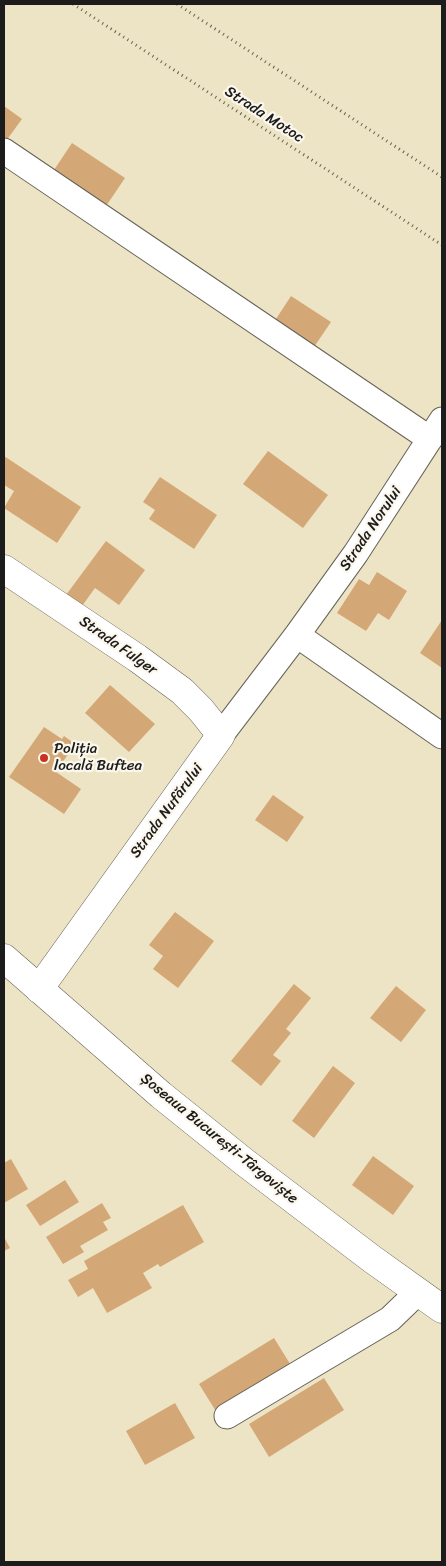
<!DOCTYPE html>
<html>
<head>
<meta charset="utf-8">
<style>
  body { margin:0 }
  #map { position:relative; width:446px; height:1566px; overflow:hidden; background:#ede4c5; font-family:Sriracha,sans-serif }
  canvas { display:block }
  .frame { position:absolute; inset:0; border:5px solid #1c1c1c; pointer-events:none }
</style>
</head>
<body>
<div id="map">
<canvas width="446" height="1566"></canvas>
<div class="frame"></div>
</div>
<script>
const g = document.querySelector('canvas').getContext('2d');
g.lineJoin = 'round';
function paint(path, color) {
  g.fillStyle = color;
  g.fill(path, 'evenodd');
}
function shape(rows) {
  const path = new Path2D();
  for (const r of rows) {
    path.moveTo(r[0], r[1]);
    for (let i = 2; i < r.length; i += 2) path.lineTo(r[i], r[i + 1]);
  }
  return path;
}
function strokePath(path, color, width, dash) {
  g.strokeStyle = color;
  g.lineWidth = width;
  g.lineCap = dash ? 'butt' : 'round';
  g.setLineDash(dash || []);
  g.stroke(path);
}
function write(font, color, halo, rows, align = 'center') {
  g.font = font + ' Sriracha,sans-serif';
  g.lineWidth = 4.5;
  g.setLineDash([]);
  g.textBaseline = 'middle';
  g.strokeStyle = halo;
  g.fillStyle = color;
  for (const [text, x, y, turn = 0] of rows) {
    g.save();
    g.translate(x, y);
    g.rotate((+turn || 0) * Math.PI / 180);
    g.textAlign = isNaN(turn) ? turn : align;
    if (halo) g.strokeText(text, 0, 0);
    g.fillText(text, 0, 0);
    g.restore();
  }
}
paint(shape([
  [4,106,22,119,6,141,4,139],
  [72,143,125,178,102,212,54,170],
  [291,296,331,322,314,347,274,322],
  [268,451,328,495,303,528,243,484],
  [4,456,81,507,57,543,4,508,14,491,4,485],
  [160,477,217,515,194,549,149,519,155,510,143,502],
  [106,541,145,570,119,605,95,588,82,606,66,595],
  [377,572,407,591,389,620,378,613,366,631,337,613,359,579,369,585],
  [442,620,442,668,420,653],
  [110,685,155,724,129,752,85,713],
  [44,727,62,739,64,736,75,744,56,772,81,789,64,814,9,777],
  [273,795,304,817,287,842,255,820],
  [175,912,214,941,178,988,153,969,163,956,149,945],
  [294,984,311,998,286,1029,291,1033,273,1055,281,1061,261,1086,231,1061],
  [396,986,426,1010,401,1042,370,1018],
  [333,1066,355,1083,314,1138,292,1121],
  [373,1156,414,1186,393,1215,352,1185],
  [11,1159,28,1189,4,1203,4,1163],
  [65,1180,79,1202,40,1226,26,1205],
  [102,1203,111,1218,103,1222,108,1230,80,1246,84,1252,63,1264,46,1237],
  [183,1205,204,1242,160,1267,158,1264,143,1273,152,1288,107,1313,93,1288,78,1297,68,1280,88,1269,84,1261],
  [4,1237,10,1248,4,1251],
  [274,1338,292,1367,217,1413,199,1384],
  [324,1378,344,1410,269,1457,249,1424],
  [175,1403,195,1438,145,1465,126,1431]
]), '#d4a776');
const street = shape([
  [4,151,430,439],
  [297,635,442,736],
  [221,735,297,635,356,553,442,420],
  [227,1416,390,1319,418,1292]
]);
const secondary = shape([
  [4,569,137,658,182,691,201,710,221,735,39,989]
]);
const primary = shape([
  [4,958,161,1095,243,1161,372,1259,442,1309]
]);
strokePath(street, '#656257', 27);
strokePath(secondary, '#656257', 29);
strokePath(primary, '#656257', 29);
strokePath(shape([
  [73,4,442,245],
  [177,4,442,177]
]), '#656257', 3, [1, 4]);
strokePath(street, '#fff', 25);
strokePath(secondary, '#fff', 28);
strokePath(primary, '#fff', 28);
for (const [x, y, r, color] of [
  [44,758,5,"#c8321e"]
]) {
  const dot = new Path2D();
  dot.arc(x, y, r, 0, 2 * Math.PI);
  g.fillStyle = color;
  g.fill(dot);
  strokePath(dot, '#fbf7ec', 2);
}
write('15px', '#1c1c1c', '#fbf7ec', [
  ["Strada Motoc",264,115,33],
  ["Strada Norului",371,529,-56],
  ["Strada Fulger",118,646,35],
  ["Strada Nufărului",167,811,-54],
  ["Șoseaua București-Târgoviște",219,1139,39]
]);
write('15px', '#1c1c1c', '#fbf7ec', [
  ["Poliția",54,749],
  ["locală Buftea",54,766]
], 'left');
</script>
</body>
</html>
